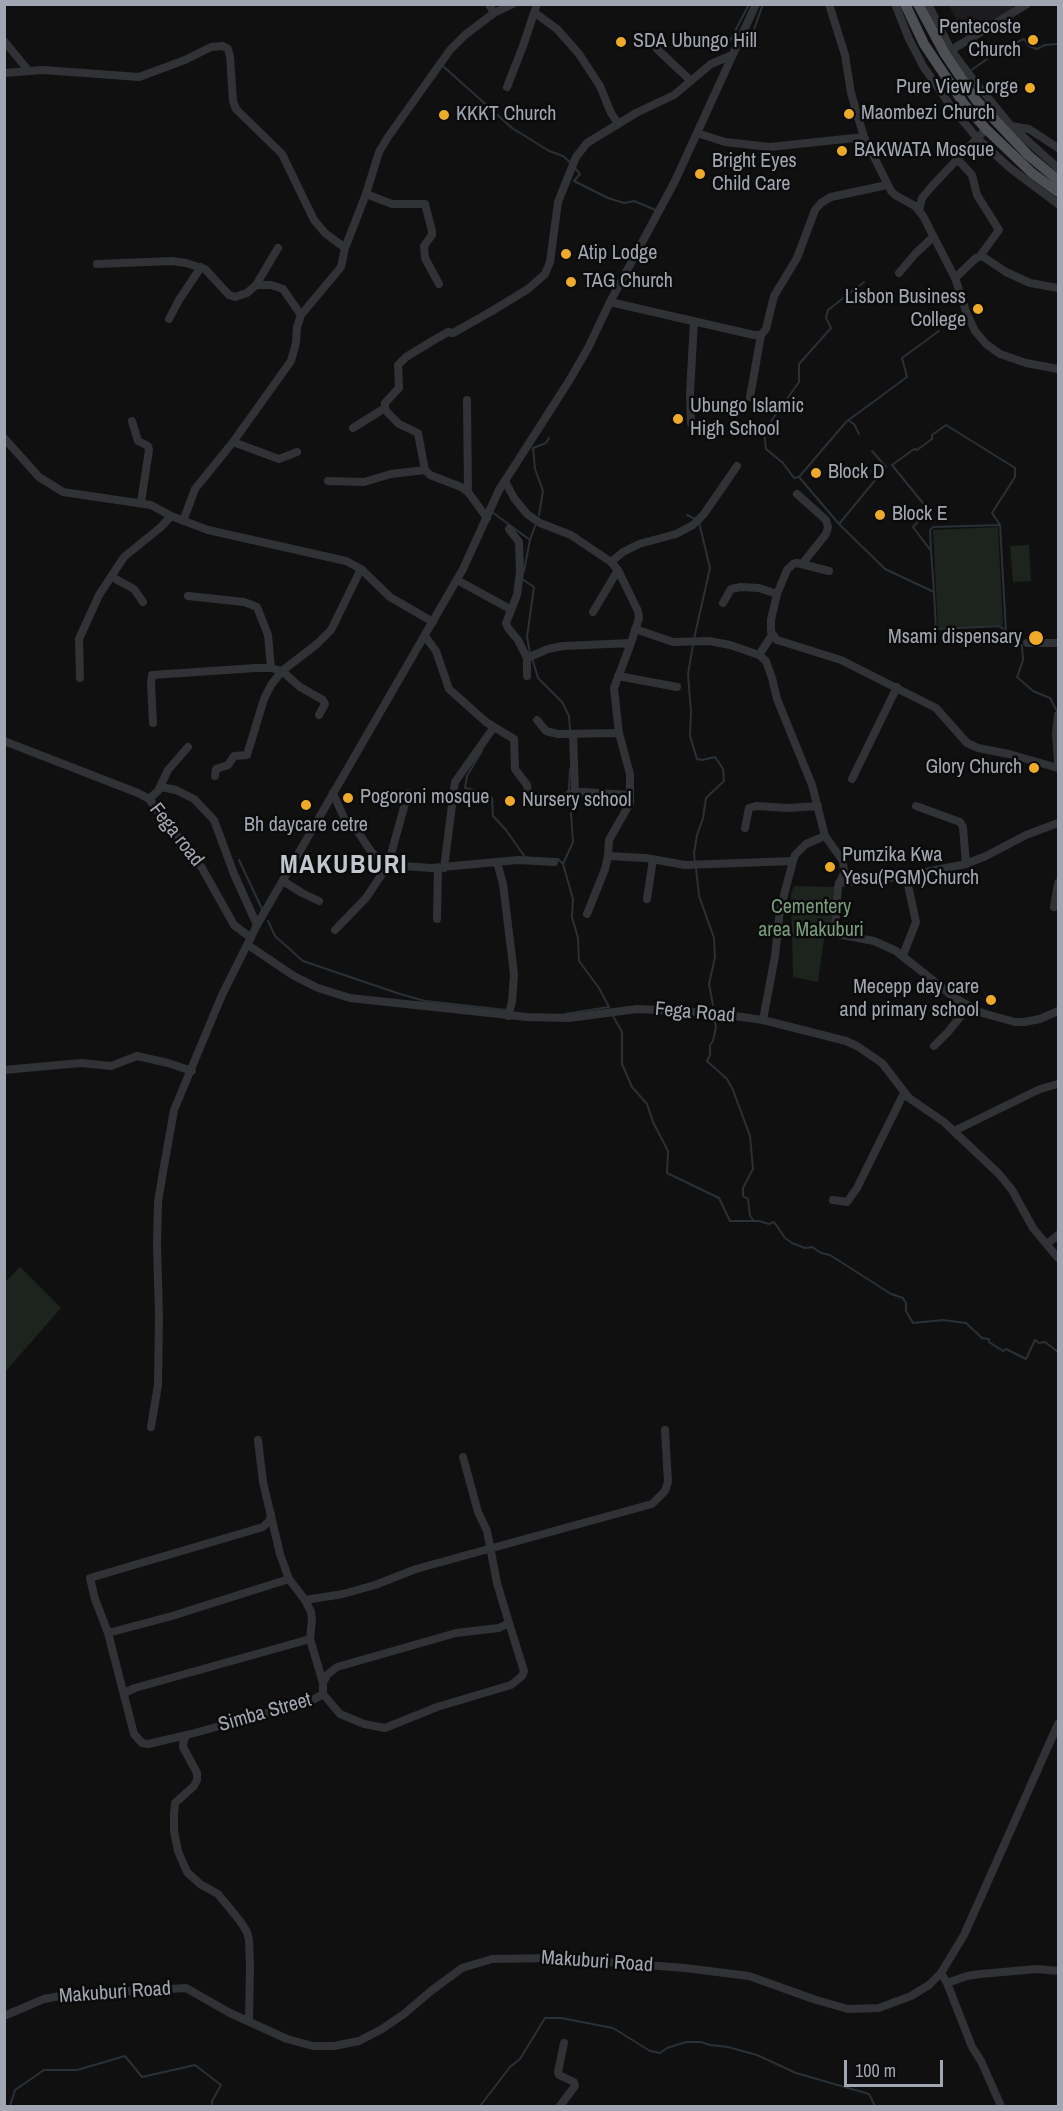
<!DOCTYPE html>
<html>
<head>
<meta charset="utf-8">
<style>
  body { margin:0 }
  #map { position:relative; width:1063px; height:2111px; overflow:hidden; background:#101011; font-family:"Archivo Narrow",sans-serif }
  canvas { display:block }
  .frame { position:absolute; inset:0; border:6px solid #a1a7b2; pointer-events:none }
  .scale { position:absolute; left:844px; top:2060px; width:99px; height:27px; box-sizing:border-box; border:3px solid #a1a7b2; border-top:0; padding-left:8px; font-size:18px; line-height:21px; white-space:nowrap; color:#a1a7b2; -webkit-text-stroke:4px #0b0b0c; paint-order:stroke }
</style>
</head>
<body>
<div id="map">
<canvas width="1063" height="2111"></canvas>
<div class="frame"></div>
<div class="scale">100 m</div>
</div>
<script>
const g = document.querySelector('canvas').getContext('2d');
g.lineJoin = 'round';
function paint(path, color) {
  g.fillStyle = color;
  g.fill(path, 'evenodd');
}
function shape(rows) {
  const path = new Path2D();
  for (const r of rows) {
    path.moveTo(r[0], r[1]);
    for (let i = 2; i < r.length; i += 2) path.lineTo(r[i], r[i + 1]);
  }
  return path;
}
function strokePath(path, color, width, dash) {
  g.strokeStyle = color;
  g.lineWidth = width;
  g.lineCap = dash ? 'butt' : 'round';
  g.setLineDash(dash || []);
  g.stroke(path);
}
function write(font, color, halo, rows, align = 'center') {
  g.font = font + ' "Archivo Narrow",sans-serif';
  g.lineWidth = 5;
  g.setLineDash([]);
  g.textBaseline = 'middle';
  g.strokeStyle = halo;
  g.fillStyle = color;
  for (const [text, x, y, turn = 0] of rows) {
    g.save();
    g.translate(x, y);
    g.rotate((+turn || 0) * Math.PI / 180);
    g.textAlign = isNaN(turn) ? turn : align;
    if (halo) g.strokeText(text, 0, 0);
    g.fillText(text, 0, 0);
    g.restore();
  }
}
paint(shape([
  [949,5,1013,5,1013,9,966,39]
]), '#1c1c1e');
paint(shape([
  [998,527,1003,625,938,628,933,530],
  [1029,545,1031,581,1013,582,1010,546],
  [794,886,834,887,832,926,824,939,818,982,793,977,791,894],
  [20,1267,61,1308,5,1372,5,1282]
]), '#1c241d');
strokePath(shape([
  [752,35,763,4],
  [730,41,749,4],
  [444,67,512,128,549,151,563,156,572,164],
  [970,71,987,59,990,54,1024,39,1029,46,1037,49,1045,45,1058,44],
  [575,168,580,174,574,181,608,198,624,203,634,201,658,211],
  [864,282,828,310,826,318,831,328,799,364,799,382,764,431,766,449,783,463,794,478,799,477,839,524,885,569,934,592,936,629,1000,626,1022,646,1023,660,1017,677,1033,691,1050,698,1058,713],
  [849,421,854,424,859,434],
  [799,477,846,422,907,377,902,358,939,331],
  [492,512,530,540,524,571],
  [539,515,543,491,535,469,533,448,546,443,549,438],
  [687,515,695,519],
  [839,524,886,467,872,451],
  [530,540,535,526],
  [931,551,930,530,933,527,1000,525],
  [522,579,534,587,527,637,530,653],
  [934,592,931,551,913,527,923,516,926,507,892,465,914,449,917,450,932,439,932,435,946,425,1015,468,1015,477,992,513,1000,525,1006,632],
  [694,639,710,568,699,522],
  [693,645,688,674,691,712,690,736,697,759,702,760,715,757,723,769,724,781,706,798,703,818,697,835,694,853,695,863],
  [532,658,538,678,562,702,569,716,570,730],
  [482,751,467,776,465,788,486,793,492,798,493,816,506,830,525,857],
  [569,790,570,769],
  [554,859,558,859,563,864],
  [239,860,262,909],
  [696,868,699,896,714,938,715,957,709,984,713,1005],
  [268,921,275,936,303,961,400,994,425,1001,506,1010],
  [565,1014,609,1007,599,988,579,961,578,938,572,917,573,899,563,864,573,842,570,799],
  [613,1016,622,1032,622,1064,632,1087,647,1104,653,1122,668,1151,667,1173,719,1198,730,1221,759,1221,769,1224,774,1222,785,1238,792,1243,805,1248,812,1247,821,1253,830,1255,891,1294,903,1298,906,1303,906,1311,913,1323,943,1320,966,1323,982,1338,989,1339,989,1342,1003,1351,1006,1349,1026,1359,1035,1340,1039,1343,1045,1342,1058,1352],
  [714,1017,716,1027,713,1041,710,1045,710,1055,707,1061,727,1079,733,1090,750,1136,753,1169,743,1188,743,1196,748,1199,750,1216,754,1221],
  [10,2106,15,2090,44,2070,77,2070,125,2056,142,2077,195,2065,221,2085,212,2101,212,2106],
  [480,2106,510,2067,520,2059,545,2018,561,2018,613,2028,650,2051,660,2053,667,2048,686,2042,701,2042,710,2045,728,2047,757,2055,796,2073,869,2094,875,2106]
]), '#293137', 2);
strokePath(shape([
  [489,4,494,13],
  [829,4,845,55,851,93,864,137,891,191,895,195,915,206,923,216,955,278,967,314,975,331,986,344,1000,354,1026,363,1058,369],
  [895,4,909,39,923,66,952,108,978,139,1010,168,1058,204],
  [928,4,951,50,968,73,1011,126,1058,168],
  [535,13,557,29,579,54,600,86,611,113,618,123],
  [4,41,28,70],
  [657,49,691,81],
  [948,52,1027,4],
  [4,73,43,70,139,77,185,60,211,47,223,46,228,49,230,56,233,101,236,109,282,154,314,220,325,233,345,248],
  [507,87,523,46,537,4],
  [1011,126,1029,129,1058,148],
  [697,133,725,142,770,147,864,137],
  [958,160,972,175,977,195,999,230,980,256],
  [366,194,392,204,425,204,432,231,432,235,424,246,425,258,439,284],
  [919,210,922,198,933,185,986,129],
  [97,264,172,261,186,263,205,269,229,295,235,297,247,293,256,285,271,285,283,289,301,315],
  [899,273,915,254,933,237],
  [955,278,976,258,982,256,1006,272,1030,283,1058,288],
  [256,285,278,248],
  [610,302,754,335,761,335,766,329,774,296,797,258,815,210,821,203,831,197,887,185],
  [169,319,179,300,201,267],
  [750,397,761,335],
  [467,400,468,492],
  [132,421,138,441,148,446,149,450,141,502],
  [691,423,690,393,694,321],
  [353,428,385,408],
  [4,438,39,477,63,492,151,505,171,516,208,530,346,561,361,569,390,597,433,622],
  [233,442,279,459,297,452],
  [328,481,364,482,391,474,425,470],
  [505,481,514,498,527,514,540,523,571,535,611,562,618,570,638,611,639,618,631,643,614,688,619,733,630,774,630,803,609,840,608,856,605,869,587,914],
  [797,494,826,520,828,527,826,534,803,563],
  [487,518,468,492,461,487,430,475,425,470,418,433,399,424,387,412,385,408,385,403,399,388,398,365,406,357,434,340,448,332,453,333,492,311,528,289,545,274,550,262,558,202,576,157,587,143,636,113,674,95,711,64,732,55],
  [183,521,195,489,233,442,291,361,296,343,297,327,301,315,341,267,345,248,366,194,379,152,388,137,450,50,465,35,494,13,513,4],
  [509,529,519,542,520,572,517,595,506,623,508,628,518,640,527,658,527,676],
  [611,562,623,552,639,544,676,534,693,525,704,514,737,466],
  [829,571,797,563,793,564,787,570,777,594,771,620,771,632,777,640,841,660,936,708,967,743,978,748,1009,754,1058,768],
  [112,577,134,589,143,602],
  [457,580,510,609],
  [188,596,244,602,257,607,268,635,271,668],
  [723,603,731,589,741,587,759,588,777,594],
  [593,612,618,570],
  [635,629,673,642,709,641,730,645,759,655,766,661,772,678,777,699,812,785,825,836,843,861,844,873,838,887,835,930,837,934,874,941,896,951,955,998,982,1013,1015,1022,1024,1022,1040,1019,1058,1011],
  [425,636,436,651,449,689,486,722,494,727,455,782,444,868],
  [1027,643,1058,643],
  [759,655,772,635],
  [527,658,548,649,563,646,631,643],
  [618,676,677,687],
  [80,678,79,639,99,595,124,557,161,527,171,516],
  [1058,715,1056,734,1058,762],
  [537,720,546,731,558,734,619,733],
  [153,723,151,683,152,675,256,668,271,668,282,671,300,687,323,700,325,704,319,715],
  [494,727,514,739,515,769,527,785,529,799],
  [573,734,575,793],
  [4,741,138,793,149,799,202,868,234,925,251,938],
  [215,776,216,769,228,765,234,756,247,755,264,699,271,685,282,671,317,644,331,630,361,569],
  [852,779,897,687],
  [161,787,176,790,194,799,214,820,234,874,257,925],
  [333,793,345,820,356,829,372,853,388,865,432,868,518,860,554,862],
  [149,799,158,791,168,770,188,747],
  [565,799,569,794,583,792,630,795],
  [916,806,960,822,963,827,966,864],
  [745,828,749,808,756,806,788,808,818,806],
  [608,856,646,858,685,865,793,861],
  [497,862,503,884,514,974,512,1002,508,1016],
  [283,881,302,893,319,901],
  [839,883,906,876,966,864,986,856,1026,835,1058,823],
  [647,899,653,859],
  [1054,907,1058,883],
  [437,919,438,868],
  [335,930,366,898,388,865,408,793],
  [248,945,294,976,318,988,350,998,527,1017,569,1018,637,1009,714,1013,763,1020,846,1041,857,1046,882,1063,909,1098,944,1122,999,1174,1012,1190,1033,1228,1058,1258],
  [903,955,916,922,906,876],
  [763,1020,775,956,780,910,793,861,795,855,806,844,825,836],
  [934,1046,948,1032,968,1007],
  [4,1070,81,1063,111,1066,137,1056,168,1063,192,1071],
  [954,1131,1040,1089,1058,1084],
  [833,1200,847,1202,857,1188,904,1093],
  [1047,1244,1058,1235],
  [151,1427,158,1385,159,1316,157,1245,158,1202,163,1172,174,1110,222,995,257,925,463,569,499,490,569,381,588,348,610,302,675,181,756,4],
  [305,1600,343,1594,375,1585,416,1569,652,1504,665,1491,668,1482,665,1430],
  [108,1633,172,1616,289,1579],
  [323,1683,327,1675,337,1667,456,1633,499,1628,509,1623,497,1583,487,1531,478,1512,463,1457],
  [124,1693,135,1688,310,1639],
  [323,1694,340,1714,364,1724,385,1728,437,1707,511,1685,522,1676,524,1671,509,1623],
  [187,1735,148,1744,142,1743,134,1734,108,1633,95,1599,90,1578,263,1527,270,1520,271,1514],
  [941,1973,947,1983,972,2047,981,2061,1001,2106],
  [947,1983,967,1976,980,1974,1037,1969,1058,1971],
  [4,2016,44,1999,65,1995,186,1988,230,2013,287,2039,313,2046,334,2046,359,2041,382,2029,404,2014,431,1991,462,1968,492,1959,555,1958,685,1968,749,1976,816,2000,848,2009,879,2008,911,1996,929,1985,941,1973,964,1935,1058,1724],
  [249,2020,250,1968,249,1940,247,1932,240,1921,218,1894,200,1884,187,1872,178,1851,174,1831,174,1814,175,1803,194,1786,197,1780,197,1773,183,1747,184,1739,187,1735,311,1701,323,1694,323,1683,310,1639,312,1619,311,1612,305,1600,289,1579,280,1554,263,1482,258,1440],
  [560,2106,575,2086,574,2082,559,2075,558,2072,564,2043]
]), '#313236', 8);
strokePath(shape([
  [905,4,924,44,964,104,986,129,1032,173,1058,192],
  [918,4,945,54,976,100,1028,155,1058,180]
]), '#4d4f55', 10);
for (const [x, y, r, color] of [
  [1033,40,6,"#efaa2a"],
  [621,42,6,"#efaa2a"],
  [1030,88,6,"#efaa2a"],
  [849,114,6,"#efaa2a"],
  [444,115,6,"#efaa2a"],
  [842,151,6,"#efaa2a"],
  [700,174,6,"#efaa2a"],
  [566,254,6,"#efaa2a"],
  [571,282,6,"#efaa2a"],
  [978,309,6,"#efaa2a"],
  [678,419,6,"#efaa2a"],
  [816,473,6,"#efaa2a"],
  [880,515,6,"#efaa2a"],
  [1036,638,8,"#efaa2a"],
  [1034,768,6,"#efaa2a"],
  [348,798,6,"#efaa2a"],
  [510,801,6,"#efaa2a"],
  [306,805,6,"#efaa2a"],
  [830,867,6,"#efaa2a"],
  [991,1000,6,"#efaa2a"]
]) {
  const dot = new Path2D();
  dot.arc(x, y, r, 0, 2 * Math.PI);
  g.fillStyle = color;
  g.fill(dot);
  strokePath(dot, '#0b0b0c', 2);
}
write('20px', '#a1a7b2', '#0b0b0c', [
  ["Pentecoste",1021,28,"right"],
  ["Church",1021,51,"right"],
  ["SDA Ubungo Hill",633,42],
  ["Pure View Lorge",1018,88,"right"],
  ["Maombezi Church",861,114],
  ["KKKT Church",456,115],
  ["BAKWATA Mosque",854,151],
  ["Bright Eyes",712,162],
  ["Child Care",712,185],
  ["Atip Lodge",578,254],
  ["TAG Church",583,282],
  ["Lisbon Business",966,298,"right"],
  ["College",966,321,"right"],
  ["Ubungo Islamic",690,407],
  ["High School",690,430],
  ["Block D",828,473],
  ["Block E",892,515],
  ["Msami dispensary",1022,638,"right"],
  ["Glory Church",1022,768,"right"],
  ["Pogoroni mosque",360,798],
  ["Nursery school",522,801],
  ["Bh daycare cetre",306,826,"center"],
  ["Pumzika Kwa",842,856],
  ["Yesu(PGM)Church",842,879],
  ["Mecepp day care",979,988,"right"],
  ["and primary school",979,1011,"right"]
], 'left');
write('20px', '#a1a7b2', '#0b0b0c', [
  ["Fega road",176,835,52],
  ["Fega Road",695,1013,5],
  ["Simba Street",265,1713,-16],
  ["Makuburi Road",597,1962,4],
  ["Makuburi Road",115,1993,-4]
]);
write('20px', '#789d7a', '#0b0b0c', [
  ["Cementery",811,908],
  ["area Makuburi",811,931]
]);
g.letterSpacing = '1.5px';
write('bold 26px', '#c2c6ce', '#0b0b0c', [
  ["MAKUBURI",344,866]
]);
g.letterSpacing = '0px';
</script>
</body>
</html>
